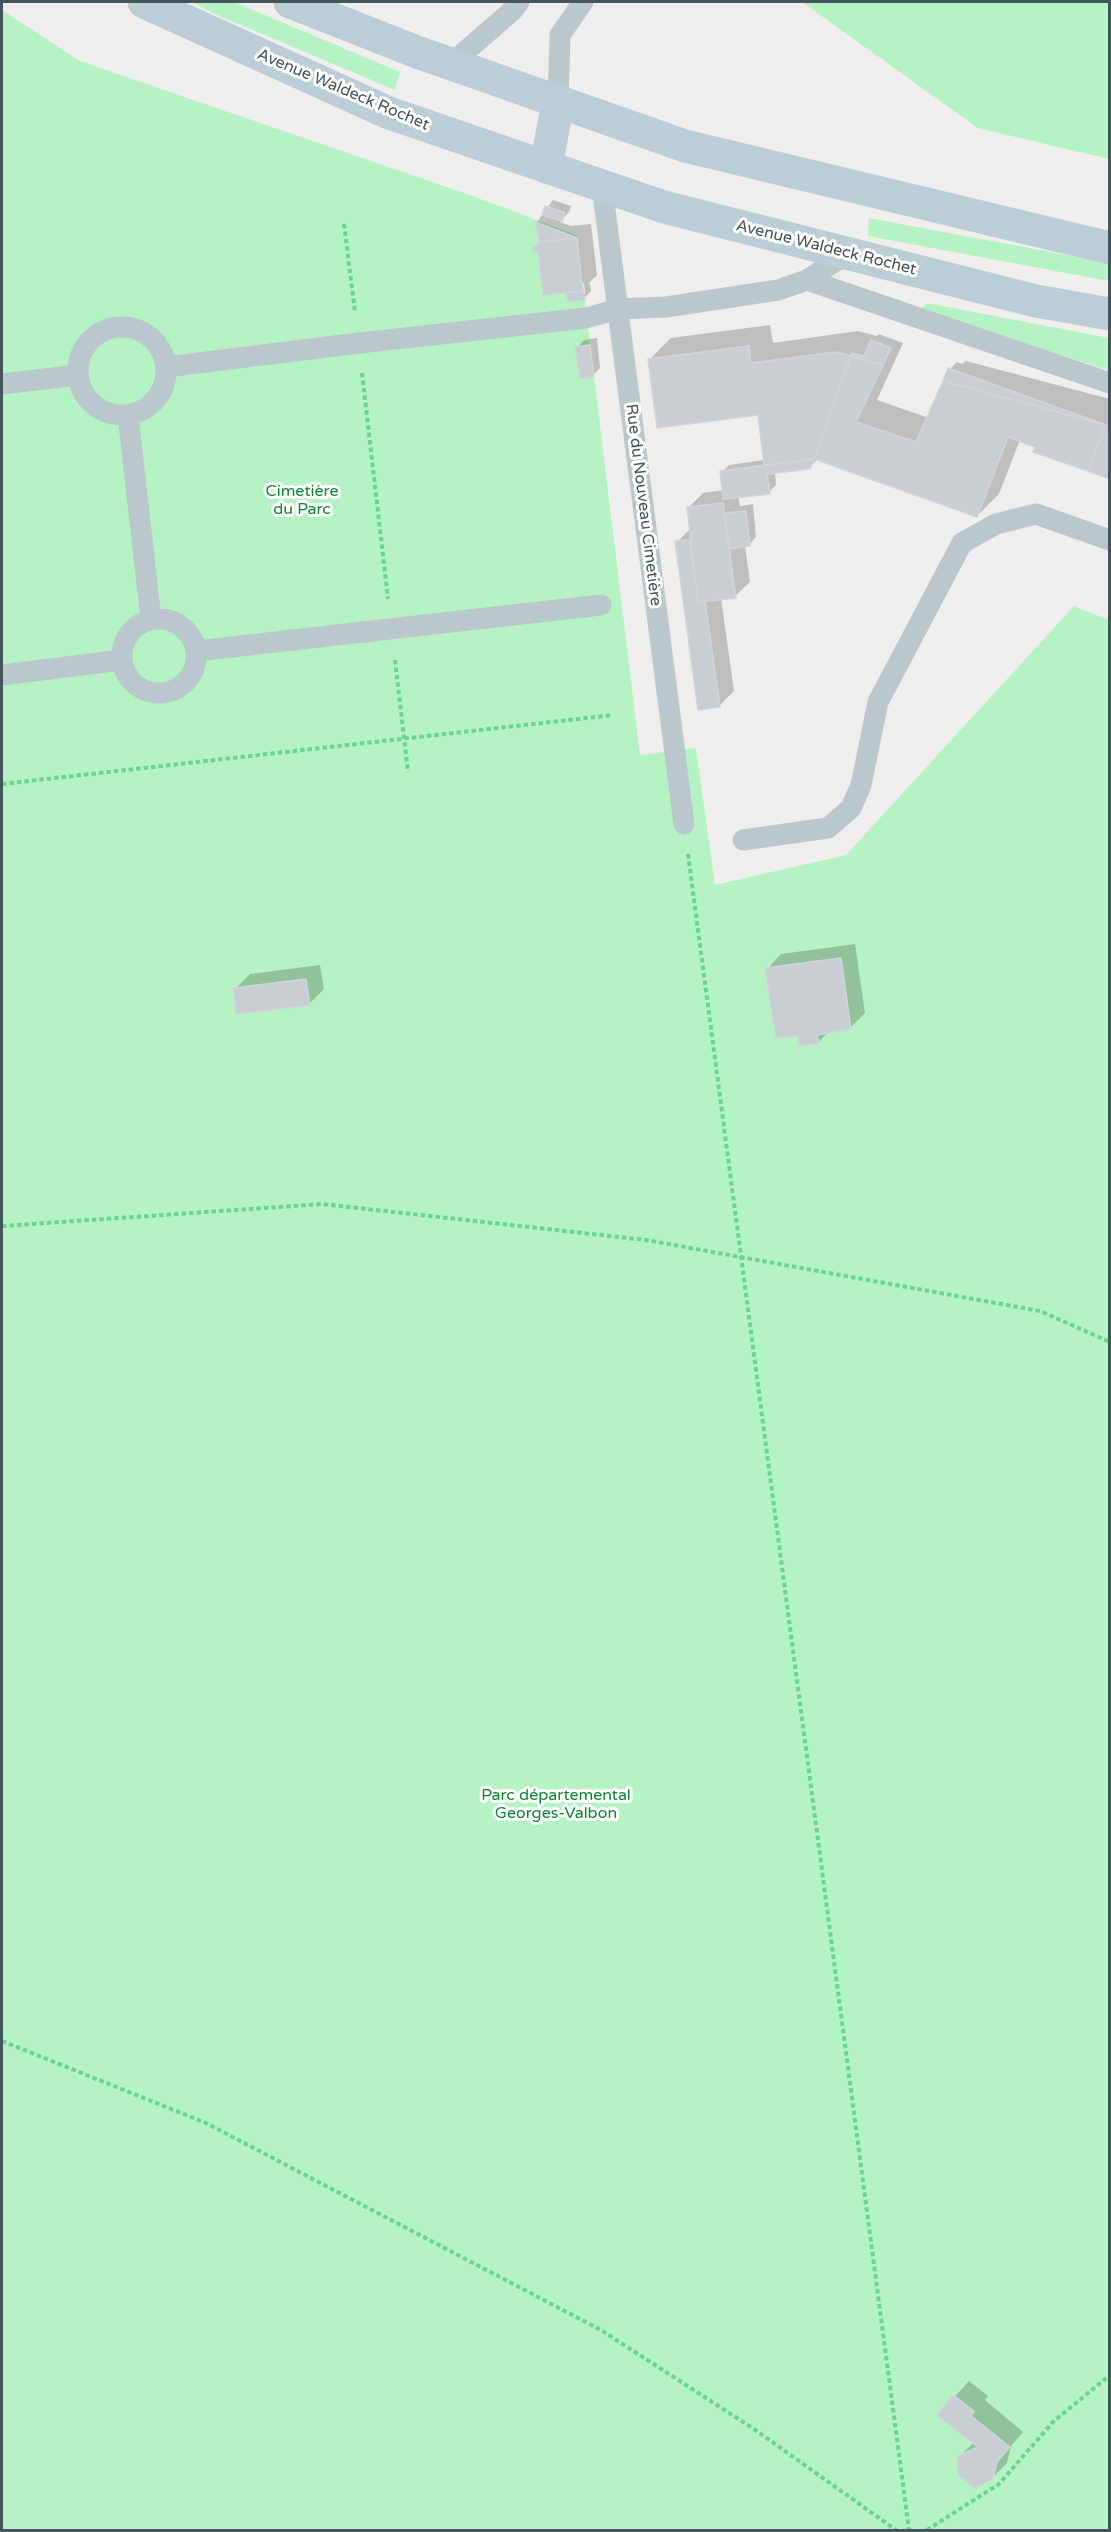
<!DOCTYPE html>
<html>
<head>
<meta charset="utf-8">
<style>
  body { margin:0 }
  #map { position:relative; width:1111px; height:2532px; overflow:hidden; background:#f0eded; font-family:"Varela Round",sans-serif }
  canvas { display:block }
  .frame { position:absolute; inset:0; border:3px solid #44555c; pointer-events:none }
</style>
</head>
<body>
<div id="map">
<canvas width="1111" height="2532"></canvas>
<div class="frame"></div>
</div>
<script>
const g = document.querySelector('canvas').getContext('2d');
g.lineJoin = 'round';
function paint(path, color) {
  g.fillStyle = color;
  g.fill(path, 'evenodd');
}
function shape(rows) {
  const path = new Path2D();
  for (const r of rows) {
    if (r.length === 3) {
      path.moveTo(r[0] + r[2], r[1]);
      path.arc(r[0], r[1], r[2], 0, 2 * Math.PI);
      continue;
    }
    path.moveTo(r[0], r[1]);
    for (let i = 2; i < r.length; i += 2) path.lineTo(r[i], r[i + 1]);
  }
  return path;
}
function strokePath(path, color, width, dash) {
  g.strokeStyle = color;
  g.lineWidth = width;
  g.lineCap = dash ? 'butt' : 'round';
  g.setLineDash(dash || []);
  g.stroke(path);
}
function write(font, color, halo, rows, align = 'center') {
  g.font = font + ' "Varela Round",sans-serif';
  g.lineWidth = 6;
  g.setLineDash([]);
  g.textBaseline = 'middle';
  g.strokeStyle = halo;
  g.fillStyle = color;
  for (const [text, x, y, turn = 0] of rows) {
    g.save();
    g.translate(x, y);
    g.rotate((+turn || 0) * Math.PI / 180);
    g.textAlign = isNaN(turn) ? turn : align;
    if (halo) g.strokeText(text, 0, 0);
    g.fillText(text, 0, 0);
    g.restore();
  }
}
paint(shape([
  [192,2,234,2,400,72,395,90,215,14],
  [802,2,1109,2,1109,159,978,128],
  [2,10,80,61,467,194,577,235,640,755,696,748,715,885,846,855,1074,606,1109,620,1109,2530,2,2530],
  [869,218,1109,263,1109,281,868,236],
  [927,303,1109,338,1109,370,919,312]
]), '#b6f3c4');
paint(shape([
  [553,200,571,206,569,212,560,222,571,226,591,224,597,275,588,284,590,284,591,291,584,298,569,300,567,291,539,249,534,247,540,241,537,222],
  [581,283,584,283,585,294,582,294],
  [770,325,773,343,858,331,877,336,879,334,903,343,877,400,929,418,950,369,957,362,962,364,966,361,1110,399,1110,477,1020,440,999,494,977,516,817,459,810,468,775,472,776,485,769,492,738,496,740,506,753,504,756,537,749,545,745,545,750,582,735,596,721,598,734,691,719,706,677,542,691,528,688,508,703,493,724,490,722,472,729,465,764,460,759,414,650,359,671,338],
  [597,338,600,368,593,375,577,348,584,340],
  [855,944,865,1013,850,1028,829,1031,819,1042,799,1035,767,969,781,954],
  [320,965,324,989,309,1004,235,989,250,974],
  [969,2381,988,2396,985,2400,1023,2432,1011,2446,1007,2463,992,2478,960,2456,974,2442,939,2414]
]), '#0003');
const building = shape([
  [545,206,565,213,562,221,542,215,545,206],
  [535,222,577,238,539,242,535,222],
  [577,238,583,291,543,295,538,251,533,252,533,246,537,245,539,242,577,238],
  [583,291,585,300,568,302,566,293,583,291],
  [871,340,891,348,883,365,851,356,851,353,864,356,871,340],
  [590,345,594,377,580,379,575,347,590,345],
  [749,346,751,363,836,352,851,356,814,459,764,465,758,415,657,428,648,359,749,346],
  [851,356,883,365,856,422,916,442,943,381,1106,425,1088,471,1033,452,1035,447,1008,437,977,517,814,459,851,356],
  [948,368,1106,425,943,381,948,368],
  [1106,425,1110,426,1110,479,1088,471,1106,425],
  [814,459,810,469,767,474,770,494,723,499,720,471,814,459],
  [723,503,736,598,698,602,687,507,723,503],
  [746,511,750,546,729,549,724,513,746,511],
  [690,540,698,602,705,601,720,707,698,710,675,541,690,540],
  [841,958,851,1029,817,1035,819,1043,799,1046,798,1036,776,1038,765,968,841,958],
  [306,979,310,1005,236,1014,233,988,306,979],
  [953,2395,974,2411,971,2416,1010,2447,997,2462,993,2479,975,2488,958,2475,958,2456,978,2447,937,2415,953,2395]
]);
paint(building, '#c9ced3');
strokePath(building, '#d0d5da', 1.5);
strokePath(shape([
  [344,224,355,312],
  [362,373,388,599],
  [395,660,408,772],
  [2,784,613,715],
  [688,854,909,2530],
  [2,1226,322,1204,646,1240,1040,1311,1110,1342],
  [2,2041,206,2123,601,2330,754,2429,896,2530],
  [927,2530,999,2484,1053,2422,1110,2375]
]), '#6bd48f', 4, [4.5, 3]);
strokePath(shape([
  [452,63,513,10,519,2],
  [558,102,560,35,583,2],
  [602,186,684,824],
  [807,280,1110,383],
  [122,371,44],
  [166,367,359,343,586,318,618,309,666,307,778,290,807,280,848,253],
  [2,384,78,375],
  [128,415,151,619],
  [159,656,37],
  [196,651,601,605],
  [2,675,122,660],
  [743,840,828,828,851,808,861,785,878,702,962,543,996,524,1036,514,1110,540]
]), '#bac8ce', 21);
strokePath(shape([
  [144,2,389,113,664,207,1036,301,1110,314],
  [290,2,417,52,685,146,1110,248],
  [546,167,558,102]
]), '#bbcdd6', 33);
write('16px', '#44555c', '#fff', [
  ["Avenue Waldeck Rochet",343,90,23],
  ["Avenue Waldeck Rochet",826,248,14],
  ["Rue du Nouveau Cimetière",643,505,83]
]);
write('16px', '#0d8536', '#fff', [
  ["Cimetière",302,492],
  ["du Parc",302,510],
  ["Parc départemental",556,1796],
  ["Georges-Valbon",556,1814]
]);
</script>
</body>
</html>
